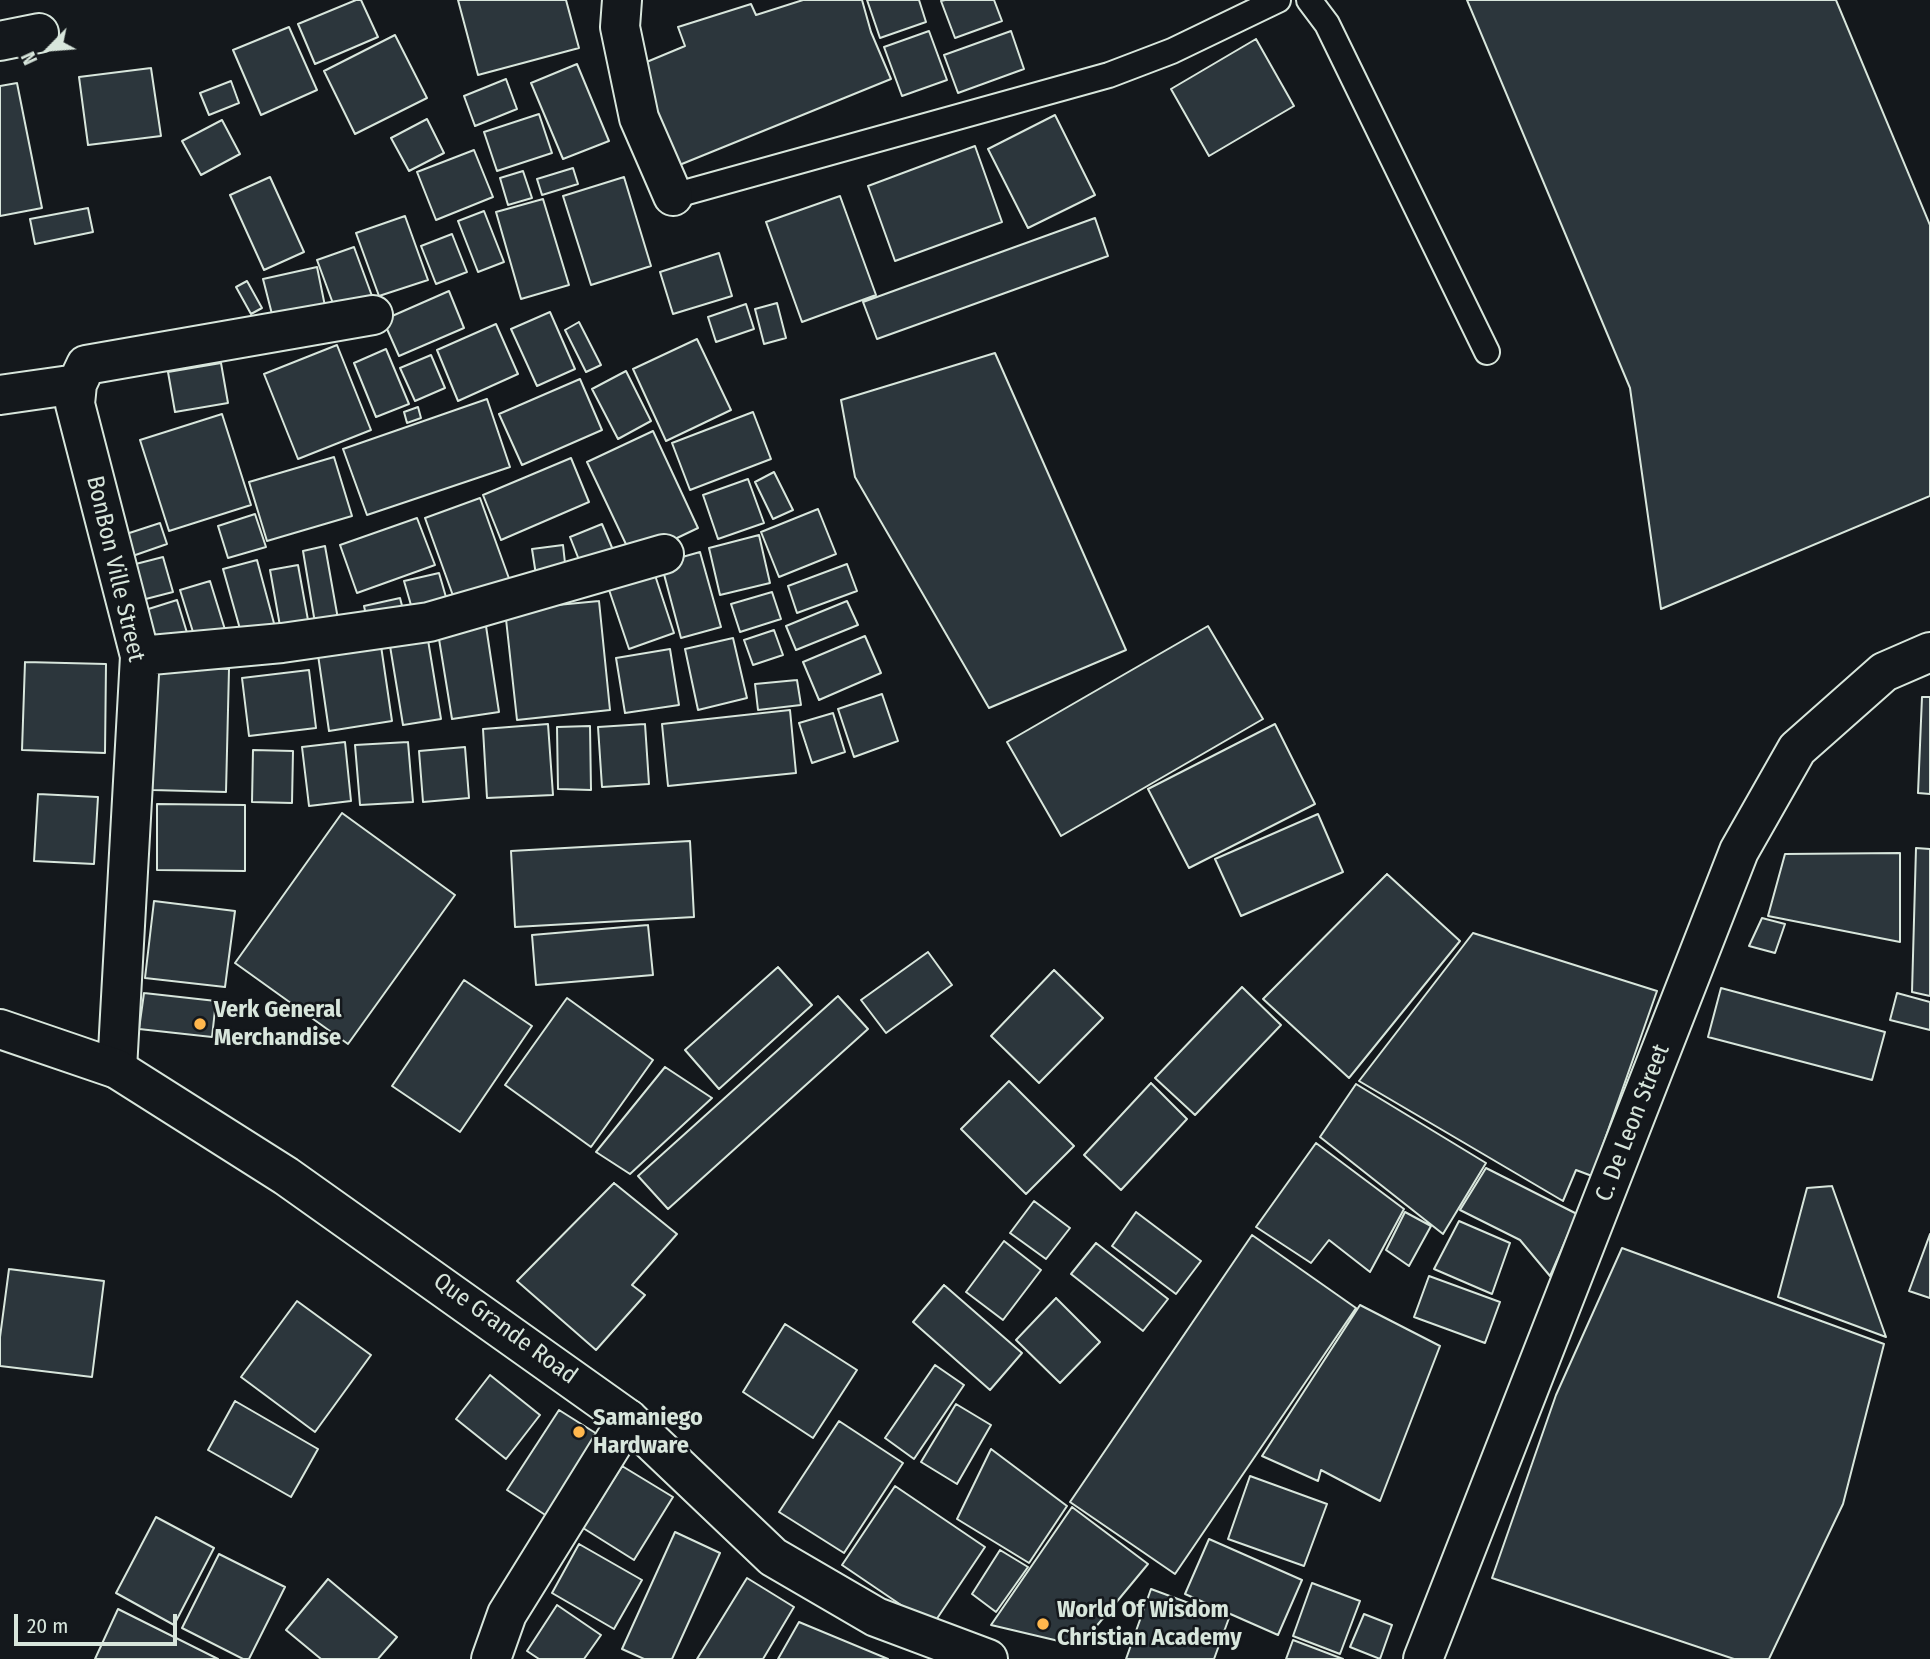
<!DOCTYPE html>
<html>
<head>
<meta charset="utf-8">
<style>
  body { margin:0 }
  #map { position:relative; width:1930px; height:1659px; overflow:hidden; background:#14181c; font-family:"Fira Sans Condensed",sans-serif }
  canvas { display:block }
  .north { position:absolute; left:14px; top:14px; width:70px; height:70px; -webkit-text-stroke:5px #14181c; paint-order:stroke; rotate:245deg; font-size:19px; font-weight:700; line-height:28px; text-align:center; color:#d8e6dc }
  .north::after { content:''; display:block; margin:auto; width:24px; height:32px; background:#d8e6dc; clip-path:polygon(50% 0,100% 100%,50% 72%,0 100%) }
  .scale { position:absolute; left:14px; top:1614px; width:163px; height:32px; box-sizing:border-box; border:4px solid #d8e6dc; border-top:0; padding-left:9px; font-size:21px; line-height:24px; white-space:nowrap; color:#d8e6dc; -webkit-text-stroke:5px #14181c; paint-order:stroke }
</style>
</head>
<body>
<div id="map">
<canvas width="1930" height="1659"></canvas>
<div class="north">N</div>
<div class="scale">20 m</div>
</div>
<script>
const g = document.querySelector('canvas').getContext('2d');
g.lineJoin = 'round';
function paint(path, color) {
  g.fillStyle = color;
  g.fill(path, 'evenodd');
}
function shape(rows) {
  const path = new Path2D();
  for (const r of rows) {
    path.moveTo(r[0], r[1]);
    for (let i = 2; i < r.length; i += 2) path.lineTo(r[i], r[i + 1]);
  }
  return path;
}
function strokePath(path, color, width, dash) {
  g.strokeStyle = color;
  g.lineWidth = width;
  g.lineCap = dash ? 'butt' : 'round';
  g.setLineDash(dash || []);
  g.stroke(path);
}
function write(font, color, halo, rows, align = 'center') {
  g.font = font + ' "Fira Sans Condensed",sans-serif';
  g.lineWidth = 5;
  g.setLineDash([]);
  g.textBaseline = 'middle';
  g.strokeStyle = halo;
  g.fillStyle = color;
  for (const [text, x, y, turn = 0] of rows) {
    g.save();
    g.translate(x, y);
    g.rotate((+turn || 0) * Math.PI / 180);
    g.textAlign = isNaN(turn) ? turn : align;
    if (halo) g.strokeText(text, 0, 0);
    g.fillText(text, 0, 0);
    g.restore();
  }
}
const building = shape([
  [356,0,361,0,378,37,315,64,298,24,356,0],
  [458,0,566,0,579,48,478,75,458,0],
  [803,0,862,0,871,32,891,79,672,168,637,66,685,46,678,27,751,4,756,15,803,0],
  [867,0,919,0,926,22,880,38,867,0],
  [945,0,994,0,1002,21,955,38,941,1,945,0],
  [1467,0,1836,0,1930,225,1930,496,1661,609,1630,388,1467,0],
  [289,27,317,90,261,115,233,50,289,27],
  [929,31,947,80,902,96,884,47,929,31],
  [1011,31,1024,69,958,93,944,55,1011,31],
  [395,35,427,98,355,134,324,71,395,35],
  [1256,39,1294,106,1209,156,1171,89,1256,39],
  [577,64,609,141,563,159,531,83,577,64],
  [151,68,161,136,88,145,79,77,151,68],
  [506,79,517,109,475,126,464,96,506,79],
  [231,81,239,103,209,115,200,93,231,81],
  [17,83,42,208,0,216,0,86,17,83],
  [539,114,552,153,497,171,484,132,539,114],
  [1055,115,1095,195,1028,228,988,149,1055,115],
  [427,119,444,153,409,171,391,138,427,119],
  [222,120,240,154,201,175,182,141,222,120],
  [975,146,1002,222,895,261,868,186,975,146],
  [474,150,493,197,436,220,417,172,474,150],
  [573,168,578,184,542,195,537,179,573,168],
  [523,171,532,198,508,205,500,178,523,171],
  [270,177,304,252,264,270,230,195,270,177],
  [624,177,651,266,591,285,563,196,624,177],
  [840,196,876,295,802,322,766,222,840,196],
  [543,199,569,285,521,299,496,212,543,199],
  [88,208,93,232,35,244,30,219,88,208],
  [484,211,504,262,478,272,458,221,484,211],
  [405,216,428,280,379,296,356,233,405,216],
  [1095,218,1108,256,877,339,863,302,1095,218],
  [452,234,467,272,436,284,421,246,452,234],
  [354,247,372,296,335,309,317,260,354,247],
  [719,253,732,296,673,314,660,272,719,253],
  [317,267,326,311,274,322,263,279,317,267],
  [247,281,262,308,251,314,236,287,247,281],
  [449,291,464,328,399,356,383,320,449,291],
  [777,303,786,338,764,344,755,309,777,303],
  [746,304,754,329,716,342,708,317,746,304],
  [550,312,575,369,537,386,511,329,550,312],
  [579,322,601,365,586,372,565,330,579,322],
  [496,324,518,374,458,401,437,350,496,324],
  [697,339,731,410,666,441,633,369,697,339],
  [337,345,371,430,298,459,264,374,337,345],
  [386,349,409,404,376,417,354,363,386,349],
  [995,353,1126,650,989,708,855,477,841,400,995,353],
  [431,355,445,388,415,401,400,368,431,355],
  [221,363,228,403,175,412,168,372,221,363],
  [626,371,651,421,618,439,592,389,626,371],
  [580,379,602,430,522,465,499,414,580,379],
  [487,399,510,467,367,515,343,449,487,399],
  [418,407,421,418,407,423,404,412,418,407],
  [753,412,771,459,690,490,672,443,753,412],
  [222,414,251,505,169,531,140,440,222,414],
  [653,431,698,528,633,559,587,462,653,431],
  [334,457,352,516,267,541,249,482,334,457],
  [571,458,589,502,501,540,483,495,571,458],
  [774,472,793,510,773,519,755,482,774,472],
  [748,479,764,523,718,539,703,495,748,479],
  [480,498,511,584,456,604,425,518,480,498],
  [818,509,836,554,779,577,761,532,818,509],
  [255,514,266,547,228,558,218,526,255,514],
  [417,518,435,565,357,593,340,545,417,518],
  [160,523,167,544,124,559,117,537,160,523],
  [602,524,616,557,583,570,570,537,602,524],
  [759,535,770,583,720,595,709,548,759,535],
  [563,545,566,572,536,575,532,549,563,545],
  [325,546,338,619,315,623,303,551,325,546],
  [700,552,721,627,681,638,661,563,700,552],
  [163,557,173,592,134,602,124,567,163,557],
  [257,560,275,627,242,636,223,569,257,560],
  [847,564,857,591,797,613,788,586,847,564],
  [298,565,308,620,280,626,270,570,298,565],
  [652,566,674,633,629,649,606,581,652,566],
  [439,573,448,604,413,612,404,581,439,573],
  [210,581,227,636,197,645,180,590,210,581],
  [772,592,781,619,740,632,731,604,772,592],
  [400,598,405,617,368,624,364,606,400,598],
  [177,600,188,636,149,647,139,612,177,600],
  [599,601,610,710,517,720,505,610,599,601],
  [847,601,858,625,796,650,786,626,847,601],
  [486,626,499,712,452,719,438,633,486,626],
  [1208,626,1263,719,1061,836,1007,742,1208,626],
  [774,630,783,655,753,665,744,640,774,630],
  [865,636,881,673,819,700,803,662,865,636],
  [733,638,747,698,698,710,685,649,733,638],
  [380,639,392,721,329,731,317,648,380,639],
  [428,640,441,719,403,725,390,646,428,640],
  [670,649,679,705,625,713,616,658,670,649],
  [25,662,106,664,105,753,22,750,25,662],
  [155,666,229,669,226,792,152,790,155,666],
  [309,670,316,728,249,736,242,678,309,670],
  [797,680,801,705,758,710,755,684,797,680],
  [882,694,898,741,854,757,838,709,882,694],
  [1922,697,1930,697,1930,794,1918,793,1922,697],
  [790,710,796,773,668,786,662,724,790,710],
  [833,713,845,752,812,763,799,723,833,713],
  [548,724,553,795,487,798,483,729,548,724],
  [645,724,649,784,602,787,598,727,645,724],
  [1275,724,1315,804,1189,868,1148,789,1275,724],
  [590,726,591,790,558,789,557,727,590,726],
  [345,742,351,801,309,806,302,747,345,742],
  [408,742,413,802,360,805,355,745,408,742],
  [465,747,469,798,423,802,419,751,465,747],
  [253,750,293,751,292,803,252,802,253,750],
  [38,794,98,797,94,864,34,861,38,794],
  [157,804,245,805,245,871,157,870,157,804],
  [342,813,455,895,348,1044,235,963,342,813],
  [1318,814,1343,872,1241,916,1215,859,1318,814],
  [690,841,694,917,515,927,511,851,690,841],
  [1916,848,1930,849,1930,996,1912,992,1916,848],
  [1900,853,1900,942,1768,916,1785,854,1900,853],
  [1387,874,1460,941,1349,1078,1263,999,1387,874],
  [154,901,235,911,225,987,145,978,154,901],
  [1762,918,1785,924,1775,953,1749,946,1762,918],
  [648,925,653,975,536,985,532,935,648,925],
  [1473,933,1657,991,1592,1176,1576,1170,1563,1201,1359,1081,1473,933],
  [928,952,952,985,886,1033,861,1000,928,952],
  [778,967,812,1005,719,1089,685,1050,778,967],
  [1054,970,1103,1018,1039,1083,991,1036,1054,970],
  [464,980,532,1026,460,1132,392,1086,464,980],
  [1242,987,1281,1025,1195,1115,1155,1078,1242,987],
  [1721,988,1885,1032,1872,1080,1708,1037,1721,988],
  [144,993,216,1001,212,1037,139,1029,144,993],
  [1897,993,1930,1002,1930,1030,1890,1020,1897,993],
  [838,996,868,1029,668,1209,638,1176,838,996],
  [567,998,653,1060,591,1147,505,1085,567,998],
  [665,1067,712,1098,630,1174,596,1152,665,1067],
  [1009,1081,1074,1146,1026,1194,961,1129,1009,1081],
  [1151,1083,1187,1119,1121,1190,1084,1155,1151,1083],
  [1356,1084,1486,1163,1443,1234,1320,1137,1356,1084],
  [1316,1143,1404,1209,1370,1272,1329,1240,1311,1263,1256,1227,1316,1143],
  [1486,1168,1577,1214,1550,1276,1520,1240,1460,1210,1486,1168],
  [614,1183,677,1234,632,1285,645,1295,596,1350,517,1281,614,1183],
  [1832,1186,1886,1337,1778,1297,1807,1188,1832,1186],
  [1034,1201,1070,1228,1046,1259,1010,1233,1034,1201],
  [1136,1212,1201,1261,1176,1294,1112,1246,1136,1212],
  [1405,1212,1431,1226,1409,1266,1386,1250,1405,1212],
  [1459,1221,1510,1243,1492,1294,1434,1269,1459,1221],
  [1930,1234,1930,1298,1909,1291,1930,1234],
  [1252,1235,1356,1308,1175,1574,1070,1502,1252,1235],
  [1004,1241,1041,1270,1003,1320,966,1292,1004,1241],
  [1096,1243,1168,1299,1143,1331,1071,1274,1096,1243],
  [1622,1248,1884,1344,1843,1504,1769,1659,1734,1659,1492,1578,1556,1395,1622,1248],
  [9,1269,104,1281,92,1377,0,1366,0,1337,9,1269],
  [1429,1276,1500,1302,1485,1343,1414,1317,1429,1276],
  [944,1285,1022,1353,990,1390,913,1322,944,1285],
  [1056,1298,1100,1342,1060,1383,1016,1340,1056,1298],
  [297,1301,371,1355,315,1432,241,1377,297,1301],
  [1360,1305,1440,1346,1380,1501,1321,1470,1318,1481,1262,1456,1360,1305],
  [785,1324,857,1370,813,1438,743,1392,785,1324],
  [935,1365,964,1385,914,1459,885,1438,935,1365],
  [490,1375,540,1415,506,1459,456,1419,490,1375],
  [235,1401,318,1449,291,1497,208,1450,235,1401],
  [956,1404,991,1425,957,1484,921,1462,956,1404],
  [559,1410,605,1439,553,1520,507,1490,559,1410],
  [839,1421,903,1463,844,1553,779,1512,839,1421],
  [991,1449,1067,1506,1029,1563,957,1519,991,1449],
  [622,1466,673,1497,634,1560,583,1528,622,1466],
  [1250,1476,1327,1504,1304,1566,1228,1539,1250,1476],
  [895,1486,985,1547,932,1626,842,1565,895,1486],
  [1072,1507,1148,1564,1080,1646,991,1625,1072,1507],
  [156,1517,214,1548,174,1625,116,1593,156,1517],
  [675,1532,720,1553,672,1659,644,1659,622,1649,675,1532],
  [1209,1539,1302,1580,1278,1635,1185,1594,1209,1539],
  [579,1544,642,1580,614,1629,552,1593,579,1544],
  [1000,1550,1028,1567,996,1612,972,1594,1000,1550],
  [219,1554,285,1587,249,1659,243,1659,182,1628,219,1554],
  [747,1578,794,1607,763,1659,697,1659,747,1578],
  [328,1579,397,1637,378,1659,321,1659,286,1630,328,1579],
  [1312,1583,1360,1601,1340,1654,1293,1636,1312,1583],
  [1151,1589,1229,1618,1214,1659,1126,1659,1151,1589],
  [557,1605,601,1635,584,1659,539,1659,527,1651,557,1605],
  [118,1609,218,1659,95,1659,118,1609],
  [1364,1614,1392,1625,1380,1659,1350,1647,1364,1614],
  [799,1622,888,1659,778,1659,799,1622],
  [1293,1640,1343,1659,1286,1659,1293,1640]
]);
paint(building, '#2c363c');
strokePath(building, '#d8e6dc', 2);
const lane = shape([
  [1309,0,1327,24,1487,352],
  [673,196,1109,75,1172,51,1278,0]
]);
const street = shape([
  [622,0,620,27,639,118,673,196],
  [0,41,39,33],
  [0,395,77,384],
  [140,656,282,643,429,622,664,554],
  [117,1069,140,656,75,404,77,384,86,365,373,315],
  [491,1659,507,1614,628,1419],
  [1423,1659,1739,851,1797,749,1884,672,1930,652]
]);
const secondary = shape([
  [0,1029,117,1069,286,1176,628,1419,773,1557,876,1617,988,1659]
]);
strokePath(lane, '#d8e6dc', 28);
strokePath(street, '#d8e6dc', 42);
strokePath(secondary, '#d8e6dc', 42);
strokePath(lane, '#14181c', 24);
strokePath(street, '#14181c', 38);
strokePath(secondary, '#14181c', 38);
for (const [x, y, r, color] of [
  [200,1024,7,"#ffb74d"],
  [579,1432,7,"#ffb74d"],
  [1043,1624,7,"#ffb74d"]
]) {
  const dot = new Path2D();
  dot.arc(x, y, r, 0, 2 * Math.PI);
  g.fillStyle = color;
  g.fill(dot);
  strokePath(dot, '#14181c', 2.5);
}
write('24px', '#d8e6dc', '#14181c', [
  ["BonBon Ville Street",115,569,77],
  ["C. De Leon Street",1633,1123,-69],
  ["Que Grande Road",505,1329,36]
]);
write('bold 24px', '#d8e6dc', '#14181c', [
  ["Verk General",214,1010],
  ["Merchandise",214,1038],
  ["Samaniego",593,1418],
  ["Hardware",593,1446],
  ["World Of Wisdom",1057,1610],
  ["Christian Academy",1057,1638]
], 'left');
</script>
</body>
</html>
